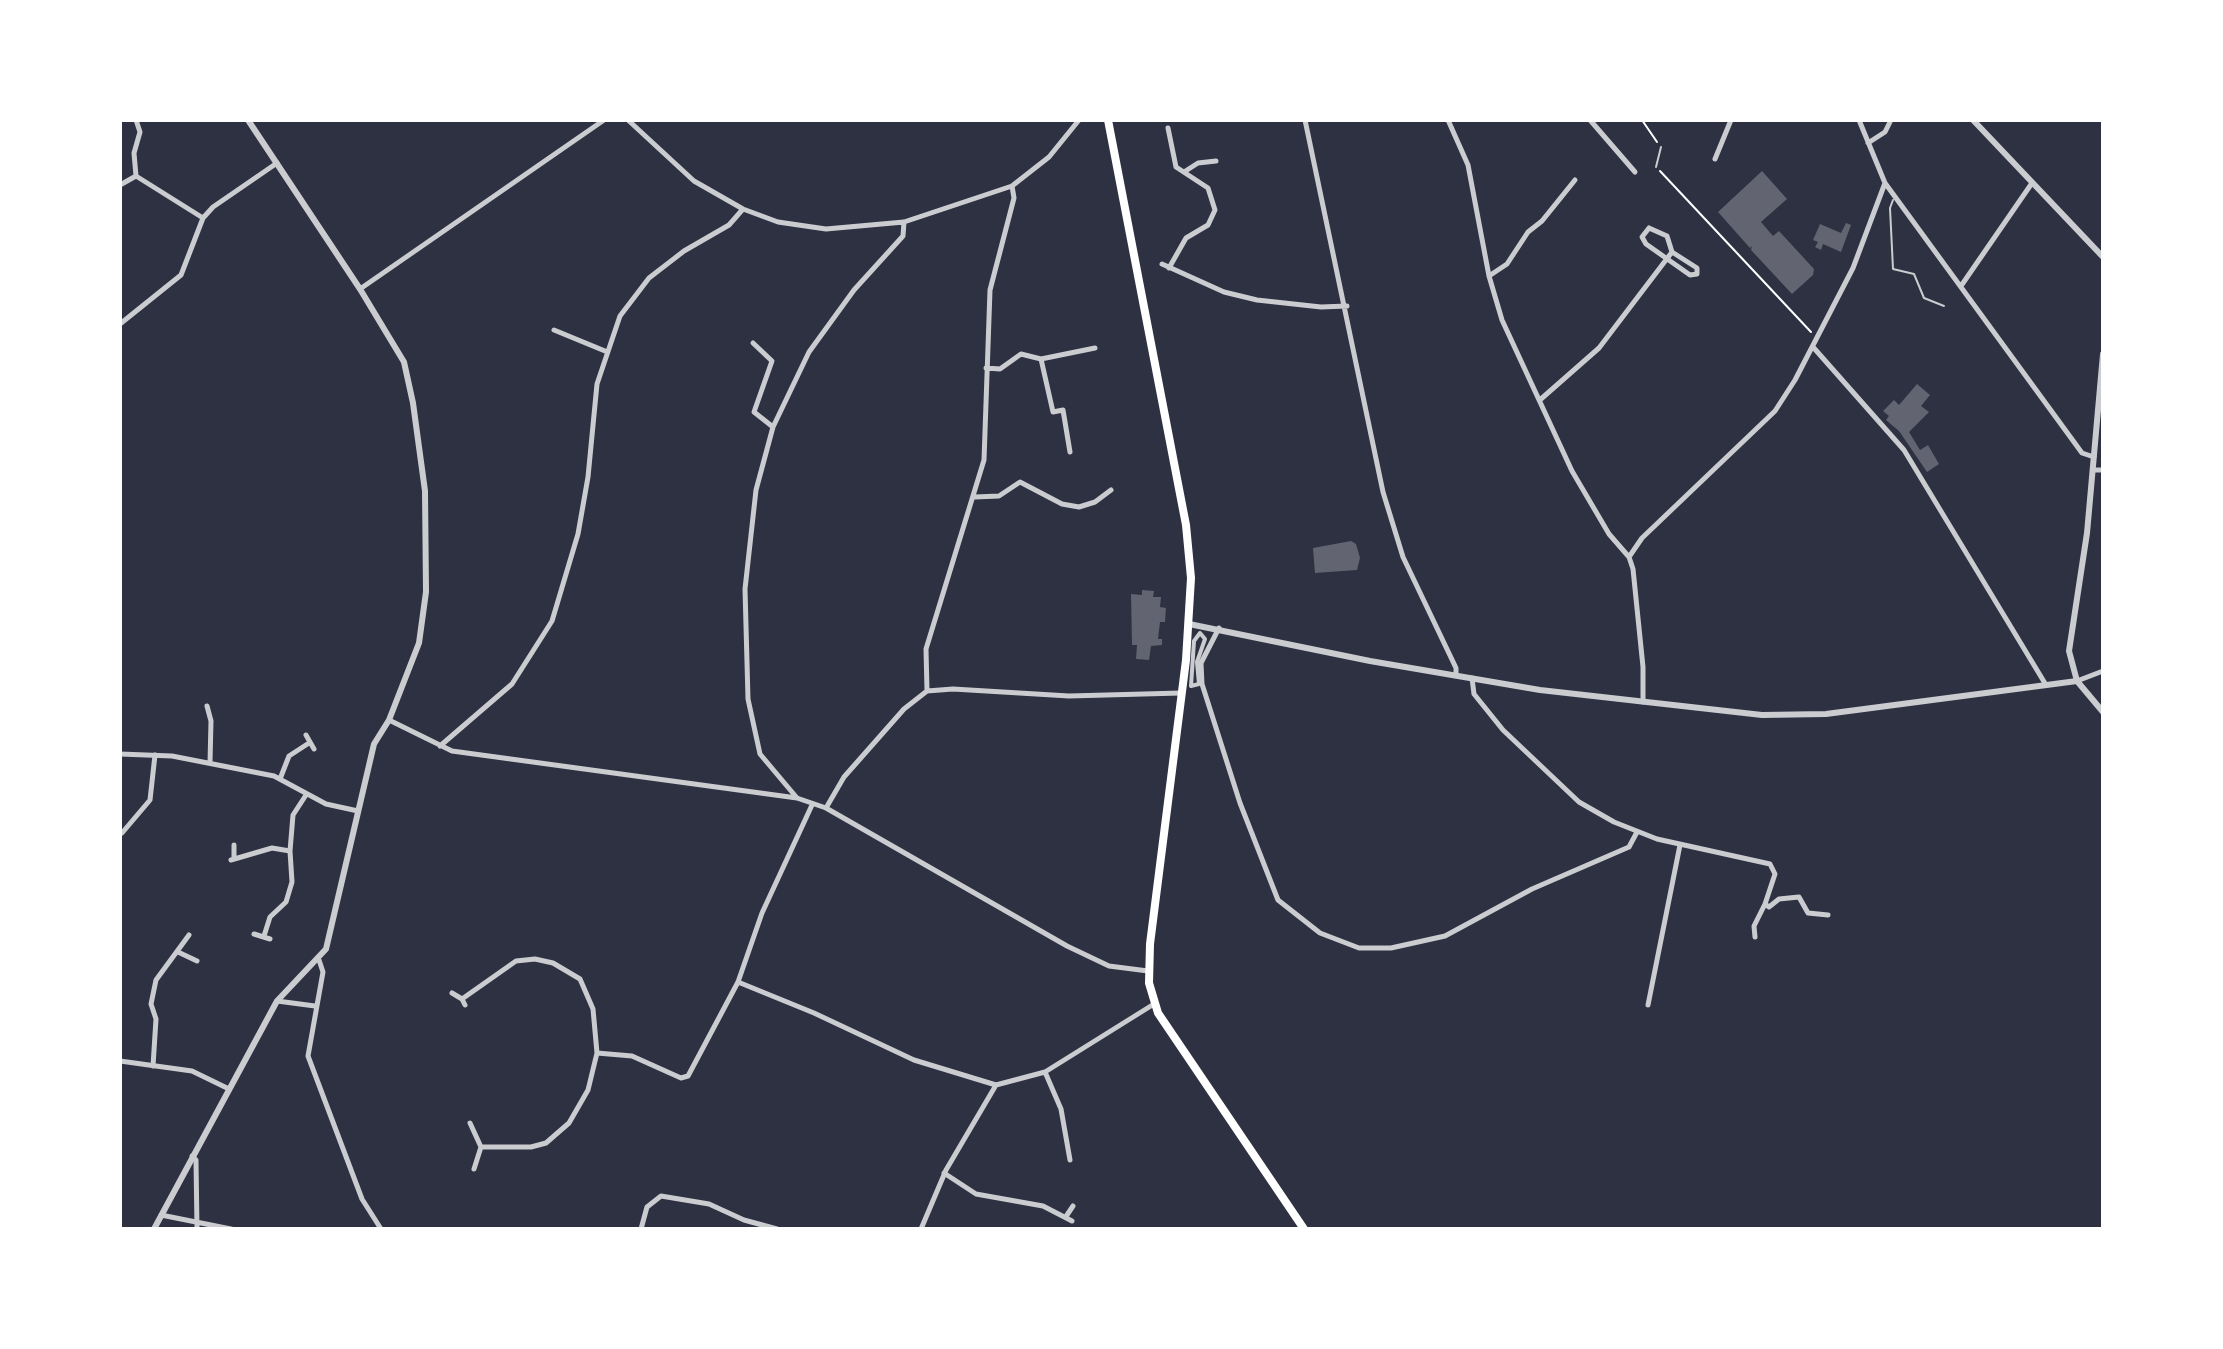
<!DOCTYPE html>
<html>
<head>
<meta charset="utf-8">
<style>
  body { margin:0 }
  #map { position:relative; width:2223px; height:1349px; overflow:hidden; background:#2d3142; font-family:"Source Sans 3",sans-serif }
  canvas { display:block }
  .frame { position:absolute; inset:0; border:122px solid #fff; pointer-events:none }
</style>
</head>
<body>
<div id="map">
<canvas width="2223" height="1349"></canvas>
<div class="frame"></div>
</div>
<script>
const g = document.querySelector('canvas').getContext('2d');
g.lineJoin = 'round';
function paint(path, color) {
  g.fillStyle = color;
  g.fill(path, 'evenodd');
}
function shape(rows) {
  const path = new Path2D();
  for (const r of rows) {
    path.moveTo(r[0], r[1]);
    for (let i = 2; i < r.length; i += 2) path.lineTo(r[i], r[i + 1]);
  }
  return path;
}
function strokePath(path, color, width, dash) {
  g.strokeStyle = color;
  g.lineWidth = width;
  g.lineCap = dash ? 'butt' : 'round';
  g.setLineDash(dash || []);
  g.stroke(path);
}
paint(shape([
  [1762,171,1787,199,1761,222,1773,236,1779,231,1814,269,1813,275,1792,294,1751,250,1752,246,1750,248,1718,212],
  [1846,223,1851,225,1841,252,1823,244,1821,250,1815,247,1818,242,1813,240,1820,224,1841,233],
  [1917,384,1930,395,1921,406,1929,412,1909,432,1920,450,1928,445,1939,464,1927,472,1899,431,1886,420,1889,416,1883,411,1894,400,1899,405],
  [1351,541,1356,544,1360,558,1357,570,1315,573,1313,548],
  [1142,590,1154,591,1153,597,1161,597,1160,607,1166,608,1165,622,1160,622,1158,639,1162,639,1162,645,1151,646,1149,660,1136,659,1137,645,1132,645,1131,594,1142,595]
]), '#626471');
strokePath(shape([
  [1642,120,1657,142],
  [1660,171,1811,332]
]), '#fff', 2);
strokePath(shape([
  [1656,167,1661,147],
  [1893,200,1890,208,1893,269,1914,274,1924,298,1944,306]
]), '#caccd0', 2);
strokePath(shape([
  [1200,633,1205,639,1197,662,1199,684,1191,686,1194,641,1200,633]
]), '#caccd0', 4);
strokePath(shape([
  [136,120,140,132,134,153,136,176,203,218],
  [628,120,694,181,743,209,778,222,826,229,904,222,1012,186,1049,157,1079,120],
  [1305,120,1383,492,1403,557,1456,668,1456,675],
  [1448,120,1468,165,1489,276,1502,320,1572,471,1609,534,1629,557,1633,569,1643,667,1643,702],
  [1590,120,1635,172],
  [1859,120,1885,183,2082,453,2094,457],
  [1168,128,1176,167,1208,188,1215,210,1208,225,1186,238,1169,268],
  [1868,143,1885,132,1891,120],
  [1715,159,1731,120],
  [1184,172,1198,163,1216,161],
  [120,185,136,176],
  [1649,228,1667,236,1672,252,1697,268,1697,274,1690,275,1646,244,1642,237,1649,228],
  [1162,264,1224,292,1257,300,1321,307,1347,306],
  [1489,276,1507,264,1528,232,1542,221,1575,180],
  [1961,286,2032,183],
  [360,289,604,120],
  [120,324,181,275,203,218,213,207,277,163],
  [554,330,605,351],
  [753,343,772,361,754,412,773,427],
  [1813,347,1904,450,2046,685],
  [1041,359,1053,412,1063,410,1070,452],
  [986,368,1000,369,1021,354,1041,359,1095,348],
  [1541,399,1599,348,1672,252],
  [2094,470,2103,470],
  [975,497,999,496,1020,482,1062,504,1079,507,1095,502,1111,490],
  [1629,557,1642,538,1775,411,1795,380,1853,268,1885,183],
  [1219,628,1201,663,1202,684,1240,803,1278,900,1320,933,1359,948,1391,948,1445,936,1532,889,1629,847,1637,832],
  [1472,678,1474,694,1503,730,1579,802,1614,822,1657,839,1770,864,1775,874,1765,904,1769,907,1779,899,1799,897,1808,913,1828,915],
  [2077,681,2103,671],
  [927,691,926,649,984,460,990,290,1014,198,1012,186],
  [207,706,211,721,210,763],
  [389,720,452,751,797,798,826,808,1067,946,1109,966,1148,971],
  [306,735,314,749],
  [440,746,512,684,552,621,578,534,588,477,597,384,620,316,649,278,684,251,729,225,743,209],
  [120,754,172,756,274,776,326,804,358,811],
  [280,779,289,756,309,743],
  [797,798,760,754,748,699,745,589,756,490,773,427,809,352,854,290,903,236,904,222],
  [826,808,844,777,904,709,927,691,953,689,1069,696,1181,693],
  [122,833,150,800,155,755],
  [234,859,234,845],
  [231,860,272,848,290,851],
  [254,934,270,939],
  [264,936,270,917,286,902,292,882,290,851,293,815,306,795],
  [1755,937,1754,926,1765,904],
  [178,952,197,961],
  [319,960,323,972,308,1056,362,1199,381,1229],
  [738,982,814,1013,914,1060,996,1085],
  [452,993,462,999,465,1005],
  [462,999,516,961,535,959,553,963,580,979,593,1009,597,1053,588,1090,569,1123,546,1143,531,1147,481,1147],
  [277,1001,315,1006],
  [1648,1005,1680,845],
  [597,1053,632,1056,681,1078,688,1076,738,982,762,913,812,805],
  [120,1061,192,1071,229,1089],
  [153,1066,156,1019,151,1004,156,980,189,935],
  [1045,1072,1061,1109,1070,1160],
  [470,1123,481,1147,474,1169],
  [192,1156,196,1160,197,1229],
  [944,1173,976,1194,1043,1206,1072,1221],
  [161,1215,231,1229],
  [1067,1215,1073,1206],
  [641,1229,647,1207,661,1196,709,1204,744,1220,777,1229],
  [921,1229,946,1170,996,1085,1045,1072,1154,1004]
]), '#caccd0', 5);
strokePath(shape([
  [1973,120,2103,257],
  [2103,354,2087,533,2069,651,2077,681,2103,712],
  [1189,624,1370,661,1540,690,1762,715,1826,714,2077,681],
  [154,1229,277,1001,326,949,374,744,389,720,419,643,426,592,425,491,413,403,404,362,360,289,248,120]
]), '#caccd0', 6);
strokePath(shape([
  [1108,120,1186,525,1191,578,1186,660,1150,944,1149,983,1158,1013,1304,1229]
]), '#fff', 8);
</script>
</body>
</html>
